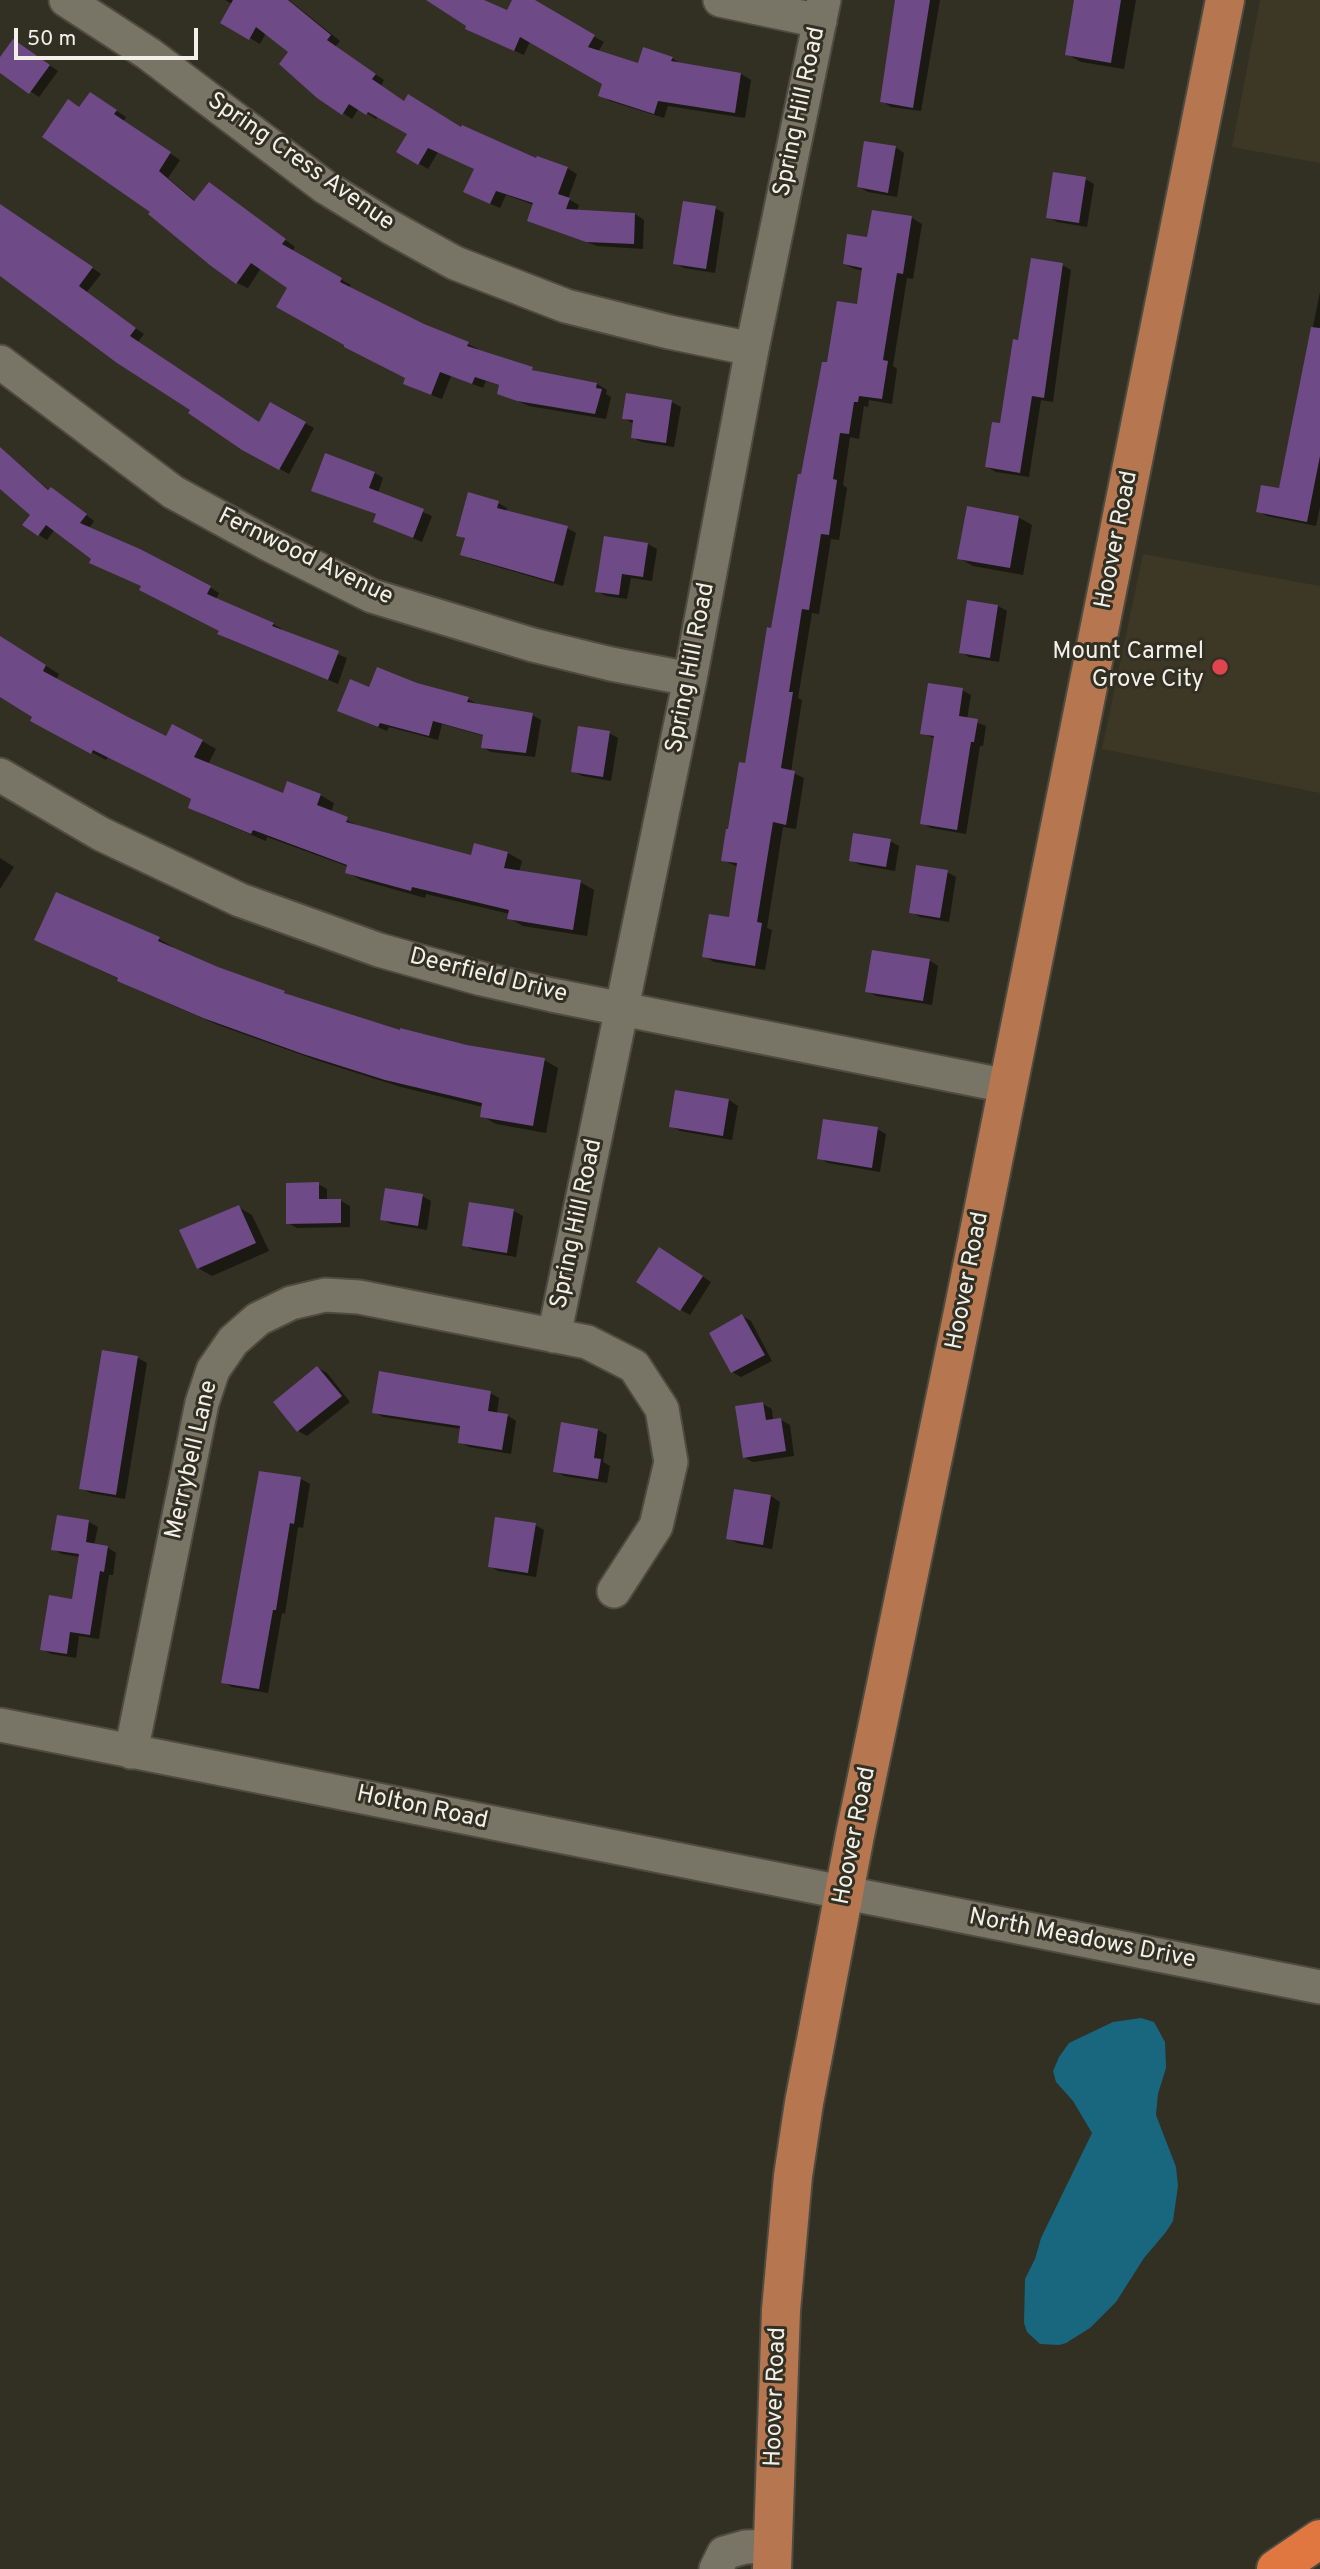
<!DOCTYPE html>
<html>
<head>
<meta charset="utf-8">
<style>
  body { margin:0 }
  #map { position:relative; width:1320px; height:2569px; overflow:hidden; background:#322f23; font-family:Overpass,sans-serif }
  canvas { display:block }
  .scale { position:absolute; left:14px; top:28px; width:184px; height:32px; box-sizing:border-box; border:4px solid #f2f0e8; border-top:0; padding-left:9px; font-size:21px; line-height:24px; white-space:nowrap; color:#f2f0e8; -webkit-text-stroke:5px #322f23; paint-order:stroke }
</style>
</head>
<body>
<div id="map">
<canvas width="1320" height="2569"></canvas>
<div class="scale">50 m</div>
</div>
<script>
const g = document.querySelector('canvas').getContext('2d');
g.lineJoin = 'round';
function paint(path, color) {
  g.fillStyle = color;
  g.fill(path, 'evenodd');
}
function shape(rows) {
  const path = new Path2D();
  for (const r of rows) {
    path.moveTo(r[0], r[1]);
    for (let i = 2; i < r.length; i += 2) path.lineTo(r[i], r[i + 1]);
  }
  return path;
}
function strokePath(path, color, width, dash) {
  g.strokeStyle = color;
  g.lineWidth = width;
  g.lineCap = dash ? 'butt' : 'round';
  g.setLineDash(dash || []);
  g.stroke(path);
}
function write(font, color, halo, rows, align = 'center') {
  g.font = font + ' Overpass,sans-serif';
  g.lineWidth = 6;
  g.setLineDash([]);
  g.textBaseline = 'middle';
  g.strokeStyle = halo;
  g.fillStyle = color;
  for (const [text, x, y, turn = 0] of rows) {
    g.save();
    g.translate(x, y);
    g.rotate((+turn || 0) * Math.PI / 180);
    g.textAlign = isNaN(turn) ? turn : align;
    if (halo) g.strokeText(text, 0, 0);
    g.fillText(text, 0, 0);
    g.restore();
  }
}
paint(shape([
  [1260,0,1320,0,1320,163,1232,147],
  [1143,554,1320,586,1320,793,1102,749]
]), '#3d3826');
paint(shape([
  [1141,2018,1154,2022,1165,2042,1166,2068,1158,2094,1156,2115,1176,2167,1178,2186,1173,2221,1166,2232,1144,2258,1116,2302,1090,2328,1066,2343,1059,2345,1040,2344,1027,2332,1024,2323,1025,2279,1035,2259,1041,2238,1092,2133,1073,2101,1056,2082,1053,2071,1059,2057,1069,2043,1113,2022]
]), '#19667f');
paint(shape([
  [225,0,289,0,340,41,335,47,384,80,381,86,405,103,537,160,567,168,577,174,568,199,579,205,577,211,635,214,644,220,643,249,597,246,529,220,534,205,506,195,500,208,475,197,476,169,438,152,428,169,398,151,409,133,378,116,376,119,359,108,352,119,343,113,291,52,266,33,260,44,222,22,232,4],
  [431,0,480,0,508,12,514,0,528,0,604,42,598,52,639,65,672,58,682,65,741,74,751,80,745,118,668,106,664,118,610,101,600,95,605,83,530,41,524,55,477,34],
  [897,0,940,0,921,111,891,107,882,101],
  [1076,0,1136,0,1124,69,1081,62,1067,54],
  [22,46,58,71,39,97,0,71,0,60],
  [100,100,126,117,123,122,180,160,168,178,196,202,220,191,295,247,292,252,351,285,349,288,423,326,468,344,478,349,477,351,532,369,541,374,597,384,607,390,606,394,611,397,606,419,529,406,499,393,501,386,486,381,483,388,451,376,442,399,415,389,407,378,261,268,248,288,237,283,212,265,153,211,80,108],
  [895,147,904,153,897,197,868,192,859,187],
  [1085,179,1094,184,1087,227,1057,222,1048,217],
  [715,208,724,213,715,273,684,268,675,263],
  [0,213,12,213,101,274,86,293,144,334,138,342,260,424,270,404,314,428,289,474,243,448,192,409,0,273],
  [912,218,922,224,913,279,907,278,893,366,897,369,892,404,869,400,868,407,864,406,859,439,850,437,843,485,847,488,839,540,831,539,819,614,812,613,798,698,802,700,791,772,804,778,796,829,783,827,767,928,772,930,765,970,714,962,704,956,730,919,738,867,723,860,747,765,803,476,828,364,858,306,864,271,855,269,844,264,869,239],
  [1062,265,1071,270,1053,402,1041,400,1029,477,996,472,987,467,1001,425,1020,342],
  [1320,292,1320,507,1316,526,1267,516,1258,511,1280,490],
  [628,395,672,402,681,407,674,447,641,442,632,437,634,424,624,418],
  [0,448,50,491,60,494,94,521,89,528,140,551,211,588,219,593,216,599,273,624,282,629,281,632,347,658,338,684,228,639,219,634,221,631,94,558,55,529,47,540,39,535,32,515,0,486],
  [326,456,375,473,383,478,378,493,432,516,422,542,375,522,378,515,314,490],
  [498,503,507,508,506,512,567,528,576,533,563,586,471,559,462,554,467,540,458,535],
  [1018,517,1032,525,1023,575,973,566,959,558],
  [648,544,657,549,652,581,631,578,627,599,606,596,597,591],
  [998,606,1007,611,999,662,969,657,961,652],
  [0,637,59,674,56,680,167,738,202,741,216,749,208,764,284,795,320,795,334,803,331,813,361,827,472,857,508,853,522,861,519,872,580,882,594,890,587,936,523,926,509,918,510,914,426,894,425,898,361,880,347,872,349,867,267,837,266,841,204,815,190,807,193,800,108,757,106,760,46,728,34,716,0,695],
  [416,684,468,699,477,704,532,715,541,720,535,757,491,752,482,747,484,736,442,724,438,740,389,727,387,731,348,715,370,689],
  [962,690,971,695,967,719,986,726,983,746,980,746,966,834,931,828,922,823,936,739,922,733],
  [609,733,618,738,611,781,582,776,573,771],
  [890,841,899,846,895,871,860,865,851,860],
  [0,858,14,867,0,889],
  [947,872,956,877,949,922,920,917,911,912],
  [159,939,173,947,172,949,218,969,284,992,295,999,401,1032,544,1060,558,1068,546,1133,496,1124,482,1116,483,1107,401,1087,319,1061,218,1025,133,988,119,979,36,940],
  [929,960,938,966,932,1005,876,996,867,991],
  [729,1100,738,1106,732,1140,680,1131,671,1126],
  [877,1129,886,1134,880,1172,828,1163,819,1158],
  [318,1184,327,1189,327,1201,341,1201,350,1206,350,1227,297,1228,288,1223],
  [422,1196,431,1201,427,1230,391,1224,382,1219],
  [470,1204,514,1211,523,1216,516,1257,473,1250,464,1245],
  [238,1207,252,1215,269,1251,212,1276,198,1268],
  [668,1254,711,1282,690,1315,681,1310],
  [742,1316,751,1321,772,1361,741,1377,732,1372],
  [103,1352,138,1358,147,1363,125,1499,90,1493,81,1488],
  [318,1368,327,1373,350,1402,307,1436,298,1431],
  [490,1393,499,1398,497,1414,507,1415,516,1421,511,1454,469,1447,460,1442,462,1429,383,1417,374,1412],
  [763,1404,772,1409,773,1421,781,1420,790,1425,794,1456,753,1462,744,1457],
  [598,1430,607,1435,603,1462,610,1466,607,1483,564,1476,555,1471],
  [260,1473,301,1479,310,1484,303,1528,298,1527,285,1614,282,1613,268,1693,232,1687,223,1682],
  [735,1491,771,1496,780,1502,772,1549,737,1543,728,1538],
  [89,1522,98,1527,94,1545,107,1547,116,1553,113,1575,109,1575,99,1639,79,1636,76,1658,51,1654,42,1649,73,1601,80,1557,62,1554,53,1549],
  [535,1525,544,1530,536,1577,498,1571,490,1566]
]), '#0007');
paint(shape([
  [233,0,288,0,331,35,327,40,376,74,372,79,404,101,408,94,461,127,462,125,536,158,537,156,568,167,558,194,570,198,566,209,635,213,634,244,586,242,527,221,533,203,496,191,490,204,463,192,474,169,428,148,418,165,396,152,407,134,368,112,366,115,349,104,342,115,317,98,279,64,288,52,256,27,249,40,220,23],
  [426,0,484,0,507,10,512,0,535,0,595,35,588,47,638,63,643,47,673,57,671,61,741,73,735,113,658,101,654,114,598,96,602,84,520,37,514,51,465,29,466,26],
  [895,0,930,0,913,108,880,102],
  [1074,0,1121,0,1111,63,1065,55],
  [13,39,50,65,29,94,0,73,0,57],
  [90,92,117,110,114,114,171,152,159,171,194,201,209,182,286,239,282,244,342,278,340,282,424,324,469,342,467,346,533,367,532,370,597,383,596,388,602,389,595,414,517,401,497,394,499,385,475,377,472,384,440,372,431,395,403,384,405,378,344,347,344,345,276,307,287,288,251,263,236,284,211,266,148,214,150,212,42,137,68,99,79,107],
  [864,141,896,146,888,193,857,187],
  [1053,172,1086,177,1079,223,1046,218],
  [683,201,716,206,706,269,673,264],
  [0,204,93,267,79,286,136,328,130,336,259,422,270,402,306,422,279,470,242,450,188,413,190,410,117,363,0,276],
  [872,210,912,216,903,274,897,273,883,360,888,361,882,399,859,396,858,402,854,402,849,434,840,433,833,479,837,480,829,535,821,534,809,610,802,609,789,692,793,692,781,768,795,771,786,825,773,822,757,922,762,923,755,966,702,957,709,914,729,917,737,863,721,861,726,829,728,829,739,762,745,763,767,627,771,628,798,474,801,474,822,362,827,362,837,301,857,304,862,268,843,264,847,234,867,237],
  [1031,258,1063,263,1044,398,1032,396,1020,473,985,467,992,422,1000,423,1013,339,1018,340],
  [1311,327,1320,328,1320,456,1307,522,1256,512,1261,485,1279,488],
  [626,393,672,400,666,443,631,438,633,420,622,419],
  [0,447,48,490,51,487,87,514,80,523,140,549,211,586,207,594,274,623,272,626,339,651,328,680,217,634,219,631,139,590,141,586,89,563,91,559,46,525,38,536,22,525,30,515,0,489],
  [325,453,375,472,369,488,424,509,413,538,373,522,376,514,311,491],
  [468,492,499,501,497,508,568,526,554,582,460,555,465,538,456,536],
  [967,506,1019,516,1010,568,957,559],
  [604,536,648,543,643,577,622,574,619,595,595,592],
  [967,600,998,605,990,658,959,653],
  [0,636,46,665,43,671,128,717,166,736,172,724,203,740,194,757,283,793,287,781,321,794,317,805,348,817,346,822,471,855,474,843,508,852,504,868,581,880,573,930,507,919,509,910,412,887,411,891,345,873,347,865,253,830,251,834,188,808,191,799,93,750,91,754,30,721,32,717,0,697],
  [377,667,417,683,469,697,467,702,533,713,526,753,481,748,483,735,433,721,429,736,380,723,378,727,337,711,350,679,369,687],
  [928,683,963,688,959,716,978,719,974,742,971,742,957,830,920,824,934,736,920,734],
  [578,726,610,731,603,777,571,772],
  [853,833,891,839,886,867,849,861],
  [916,865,948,870,940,918,909,913],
  [56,892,160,937,158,941,218,967,285,991,284,993,400,1030,400,1028,467,1045,545,1058,533,1126,480,1117,482,1103,385,1080,303,1054,203,1018,117,981,118,978,34,940],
  [872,950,930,959,923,1001,865,992],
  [675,1090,729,1099,723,1136,669,1127],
  [823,1119,878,1127,872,1168,817,1159],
  [319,1182,319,1199,341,1199,341,1223,286,1224,286,1183],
  [385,1188,423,1194,418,1226,380,1220],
  [469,1202,514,1209,507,1253,462,1246],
  [239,1205,256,1243,197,1269,179,1230],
  [659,1247,703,1276,680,1311,636,1282],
  [742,1314,765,1355,731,1373,709,1333],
  [102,1350,138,1356,116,1495,79,1489],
  [317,1366,342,1396,297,1432,273,1402],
  [379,1371,491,1391,488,1411,508,1414,502,1450,458,1443,460,1426,372,1413],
  [763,1402,766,1420,781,1418,786,1451,743,1458,735,1406],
  [561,1422,598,1429,594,1458,601,1459,598,1479,553,1472],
  [259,1471,301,1477,294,1524,290,1523,276,1610,273,1610,259,1689,221,1683],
  [734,1489,771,1495,763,1545,726,1539],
  [57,1515,89,1520,86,1542,108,1546,104,1572,100,1571,90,1635,70,1632,67,1654,40,1650,49,1595,72,1599,79,1554,51,1550],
  [495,1517,536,1523,528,1573,488,1567]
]), '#6e4a86');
const minor = shape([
  [66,0,149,54,325,187,390,227,455,263,566,306,669,332,752,349],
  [720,0,820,21],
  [0,362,173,492,268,544,372,596,533,645,611,664,690,679],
  [0,775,101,834,240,900,379,950,482,979,552,995,1007,1086],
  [554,1336,690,679,752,349,824,0],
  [0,1725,1320,1987],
  [131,1752,202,1403,213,1370,233,1341,258,1319,291,1303,325,1295,359,1297,587,1342,634,1366,662,1409,671,1462,656,1526,614,1591],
  [716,2569,724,2553,745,2547,772,2546]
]);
const major = shape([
  [772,2569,781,2310,793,2176,804,2103,855,1835,963,1312,1225,0]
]);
const highway = shape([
  [1276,2569,1320,2539]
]);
strokePath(minor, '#4e4b40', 37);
strokePath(major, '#4e4b40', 42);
strokePath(highway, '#4e4b40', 42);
strokePath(minor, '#787567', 33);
strokePath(major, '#b67650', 38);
strokePath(highway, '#e07741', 38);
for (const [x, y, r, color] of [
  [1220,667,9,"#e0444e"]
]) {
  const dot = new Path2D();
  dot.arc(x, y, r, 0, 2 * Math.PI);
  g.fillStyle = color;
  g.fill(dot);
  strokePath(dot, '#322f23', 2.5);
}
write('24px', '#f2f0e8', '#322f23', [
  ["Spring Hill Road",801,112,-78],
  ["Spring Cress Avenue",300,163,35],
  ["Hoover Road",1118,540,-79],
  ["Fernwood Avenue",305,558,26],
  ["Spring Hill Road",692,668,-79],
  ["Deerfield Drive",488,977,14],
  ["Spring Hill Road",578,1224,-78],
  ["Hoover Road",969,1281,-79],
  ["Merrybell Lane",193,1460,-77],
  ["Holton Road",422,1809,12],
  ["Hoover Road",856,1836,-79],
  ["North Meadows Drive",1082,1940,11],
  ["Hoover Road",777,2397,-88]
]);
write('24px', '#f2f0e8', '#322f23', [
  ["Mount Carmel",1204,653],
  ["Grove City",1204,681]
], 'right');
</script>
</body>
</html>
